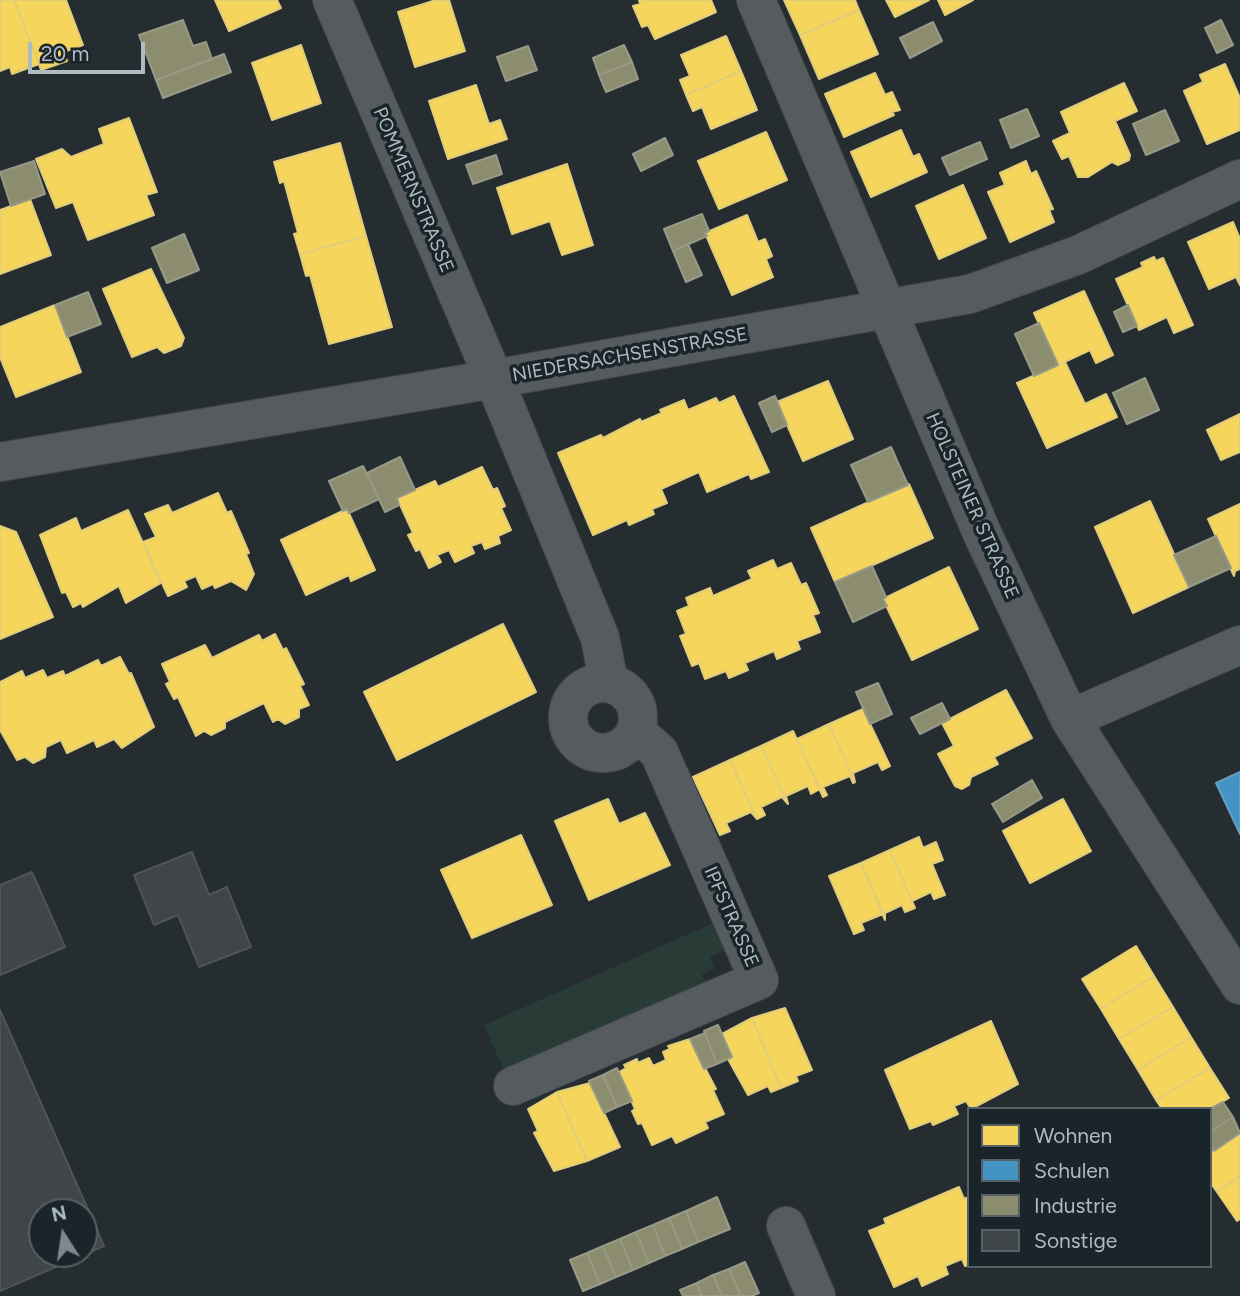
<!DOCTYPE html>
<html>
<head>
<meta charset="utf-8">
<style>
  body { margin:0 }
  #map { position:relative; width:1240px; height:1296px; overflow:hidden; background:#262d30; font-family:Figtree,sans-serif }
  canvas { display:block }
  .legend { position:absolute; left:967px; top:1107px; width:245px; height:161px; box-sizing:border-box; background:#1a252a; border:2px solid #556167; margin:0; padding:9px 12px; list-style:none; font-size:21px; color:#aebbc2 }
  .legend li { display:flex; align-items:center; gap:14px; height:35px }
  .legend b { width:35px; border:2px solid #556167 }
  .north { position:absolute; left:28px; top:1198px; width:70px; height:70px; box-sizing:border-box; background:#1a252a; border:2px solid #556167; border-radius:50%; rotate:348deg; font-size:19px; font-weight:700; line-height:28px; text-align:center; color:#aebbc2 }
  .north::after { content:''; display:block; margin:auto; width:24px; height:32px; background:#7e898f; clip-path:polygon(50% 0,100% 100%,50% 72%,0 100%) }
  .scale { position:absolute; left:28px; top:42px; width:117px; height:32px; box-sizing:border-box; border:4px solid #aebbc2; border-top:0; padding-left:9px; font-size:21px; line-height:24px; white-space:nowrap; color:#aebbc2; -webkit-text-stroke:5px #1a252a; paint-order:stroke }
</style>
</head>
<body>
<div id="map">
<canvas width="1240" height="1296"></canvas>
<ul class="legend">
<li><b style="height:19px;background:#f6d55c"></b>Wohnen</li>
<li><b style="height:19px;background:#4393c3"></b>Schulen</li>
<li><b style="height:19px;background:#8c8c6e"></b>Industrie</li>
<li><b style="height:19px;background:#3f4548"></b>Sonstige</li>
</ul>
<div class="north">N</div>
<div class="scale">20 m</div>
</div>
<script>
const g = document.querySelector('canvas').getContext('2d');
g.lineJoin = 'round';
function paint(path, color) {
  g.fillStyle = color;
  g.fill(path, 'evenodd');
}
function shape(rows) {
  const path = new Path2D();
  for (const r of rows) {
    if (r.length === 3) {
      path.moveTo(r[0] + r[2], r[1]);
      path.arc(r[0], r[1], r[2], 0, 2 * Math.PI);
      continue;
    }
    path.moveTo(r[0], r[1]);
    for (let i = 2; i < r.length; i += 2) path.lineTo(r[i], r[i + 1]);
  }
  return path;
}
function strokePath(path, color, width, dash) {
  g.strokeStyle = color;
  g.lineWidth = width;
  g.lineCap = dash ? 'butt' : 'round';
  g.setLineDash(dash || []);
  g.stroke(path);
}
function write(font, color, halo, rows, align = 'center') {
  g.font = font + ' Figtree,sans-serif';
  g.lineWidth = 7;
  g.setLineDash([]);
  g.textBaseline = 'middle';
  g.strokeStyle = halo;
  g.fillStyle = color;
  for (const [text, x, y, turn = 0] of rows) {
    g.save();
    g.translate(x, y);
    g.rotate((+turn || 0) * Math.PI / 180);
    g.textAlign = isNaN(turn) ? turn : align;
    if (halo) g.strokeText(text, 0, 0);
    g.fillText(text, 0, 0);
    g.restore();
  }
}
paint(shape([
  [713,923,725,950,710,957,714,968,702,974,706,983,505,1073,484,1025]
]), '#293b37');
const homes = shape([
  [0,0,14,0,39,64,12,74,10,67,0,71,0,0],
  [14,0,66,0,83,45,64,52,67,61,41,70,14,0],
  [215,0,277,0,281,8,229,31,215,0],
  [436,0,449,0,465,51,415,67,398,12,436,0],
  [639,0,711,0,716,12,655,39,648,25,642,27,633,6,640,4,639,0],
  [784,0,855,0,859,10,800,35,784,0],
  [886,0,929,0,895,17,886,0],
  [938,0,973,0,945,15,938,0],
  [859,10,878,54,819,79,800,35,859,10],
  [726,36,741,71,686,95,680,80,690,76,681,55,726,36],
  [301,45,321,103,272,120,252,63,301,45],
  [1225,64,1240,98,1240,130,1207,144,1184,91,1203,82,1200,75,1225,64],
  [741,71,757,110,711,129,702,107,693,111,686,95,741,71],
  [875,73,885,95,892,92,900,110,892,112,894,115,844,137,825,94,875,73],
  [1124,83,1137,111,1115,121,1130,155,1129,160,1118,165,1112,162,1088,177,1078,177,1069,156,1062,159,1053,141,1070,133,1061,112,1124,83],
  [476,85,489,124,500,120,507,139,448,159,429,101,476,85],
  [129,118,157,192,146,195,154,215,88,240,73,202,56,208,36,159,62,149,71,157,104,144,99,129,129,118],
  [901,130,913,157,919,154,927,172,871,197,851,152,901,130],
  [766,132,787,180,719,209,698,161,766,132],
  [340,143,366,236,300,254,294,234,298,233,284,181,280,183,274,162,340,143],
  [1026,161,1031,174,1036,171,1053,209,1049,210,1054,222,1010,242,988,192,1005,185,1000,173,1026,161],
  [567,164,593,245,562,255,550,221,512,234,497,188,567,164],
  [963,185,986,238,939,259,916,206,963,185],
  [30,199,51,255,0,274,0,210,30,199],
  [747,215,758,242,765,239,772,256,766,259,773,277,732,295,705,233,747,215],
  [1233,222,1240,239,1240,285,1236,277,1209,289,1188,242,1233,222],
  [366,236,392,327,329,344,310,275,306,276,300,254,366,236],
  [1154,257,1156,261,1163,258,1193,325,1174,333,1167,317,1139,330,1116,279,1143,267,1141,263,1154,257],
  [151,269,184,338,181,346,164,353,157,347,132,357,103,289,151,269],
  [1084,291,1113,355,1096,363,1090,350,1058,365,1034,313,1084,291],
  [55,305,81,372,16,397,0,357,0,327,55,305],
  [1065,362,1085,404,1106,394,1117,417,1047,448,1017,383,1065,362],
  [828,381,853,439,803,461,777,402,828,381],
  [734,396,769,472,751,479,749,474,707,492,699,472,661,489,667,503,652,509,654,514,629,525,627,520,593,535,558,453,601,435,603,438,640,419,641,422,662,413,660,410,684,400,688,410,716,398,719,403,734,396],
  [1240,414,1240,452,1221,460,1207,430,1240,414],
  [482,467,493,490,497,488,505,506,501,508,511,530,498,536,500,543,485,549,482,542,471,546,474,553,455,562,449,550,437,555,441,562,429,568,420,549,416,551,408,535,413,533,397,498,435,481,438,487,482,467],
  [909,484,933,538,835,582,811,528,909,484],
  [218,493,227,513,231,511,249,553,246,554,254,574,246,590,231,581,215,588,213,584,202,589,196,576,184,581,187,587,168,596,143,542,156,537,145,514,168,505,172,513,218,493],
  [1150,501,1189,587,1133,613,1095,527,1150,501],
  [1240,504,1240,569,1235,571,1234,576,1208,519,1240,504],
  [347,509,375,570,351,581,349,575,306,595,281,540,347,509],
  [128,510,161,583,126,603,119,586,83,607,81,603,73,607,66,592,62,593,40,535,76,518,81,531,128,510],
  [0,526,16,532,53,617,0,639,0,526],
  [773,560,777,569,791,563,801,585,806,583,819,613,813,615,820,632,797,641,800,649,777,659,774,651,745,663,748,670,729,678,726,671,705,679,699,663,692,666,680,636,686,634,677,611,689,606,686,598,710,588,713,596,752,579,748,571,773,560],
  [949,567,978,629,912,660,883,599,949,567],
  [503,624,536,692,397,760,364,692,503,624],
  [275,634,283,650,286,648,304,684,300,686,309,705,299,709,299,717,285,724,278,719,273,722,264,703,225,722,225,728,211,735,204,731,196,736,178,697,174,699,166,684,170,682,162,664,205,645,212,658,259,635,262,641,275,634],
  [120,657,129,674,131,673,154,727,122,748,114,739,97,747,94,740,67,753,61,740,46,747,45,757,33,763,25,757,17,760,0,730,0,682,22,671,25,678,43,670,47,678,63,671,65,676,98,660,101,666,120,657],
  [1006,690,1032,738,994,757,998,764,971,777,969,785,962,789,955,786,938,754,954,746,942,723,1006,690],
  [863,709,890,766,882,770,878,762,853,773,855,782,829,724,863,709],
  [829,724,855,782,853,783,850,776,823,787,827,795,823,797,797,739,829,724],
  [793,731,820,789,811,794,808,786,786,796,788,804,761,746,793,731],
  [761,746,788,804,782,797,761,807,765,815,757,819,730,760,761,746],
  [730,760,757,819,751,812,726,823,730,831,720,835,693,777,730,760],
  [608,799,619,824,645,813,670,865,589,900,555,821,608,799],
  [1063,799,1091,851,1030,883,1003,831,1063,799],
  [521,835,552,905,472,938,441,870,521,835],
  [919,837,923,848,936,842,943,860,932,864,945,895,934,899,931,892,912,901,890,850,919,837],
  [890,850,915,908,905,912,902,905,885,913,885,920,861,863,890,850],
  [861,863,883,914,861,923,864,930,854,934,829,876,861,863],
  [1136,946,1154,976,1101,1009,1082,979,1136,946],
  [1154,976,1173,1007,1119,1039,1101,1009,1154,976],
  [1173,1007,1191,1037,1138,1070,1119,1039,1173,1007],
  [785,1008,812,1070,796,1076,798,1081,781,1088,752,1018,785,1008],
  [752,1018,781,1088,771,1092,768,1086,748,1095,728,1059,732,1057,722,1034,752,1018],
  [991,1021,1018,1084,971,1109,966,1101,954,1106,958,1114,933,1125,931,1121,910,1129,885,1070,991,1021],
  [1191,1037,1210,1068,1156,1100,1138,1070,1191,1037],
  [690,1039,716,1089,713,1090,724,1114,705,1122,708,1128,676,1143,672,1136,652,1145,642,1123,638,1124,632,1111,635,1109,619,1072,626,1068,624,1065,637,1059,638,1063,649,1058,653,1066,666,1060,663,1052,670,1049,668,1046,690,1039],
  [1210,1068,1229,1098,1210,1109,1162,1109,1156,1100,1210,1068],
  [590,1083,620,1147,587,1161,557,1092,590,1083],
  [557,1092,587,1161,554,1171,534,1133,538,1131,528,1109,557,1092],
  [1240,1133,1240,1176,1217,1192,1210,1182,1210,1153,1240,1133],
  [1240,1176,1240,1219,1237,1221,1217,1192,1240,1176],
  [959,1187,964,1199,969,1197,969,1265,965,1266,962,1259,945,1266,948,1274,922,1286,918,1276,894,1287,869,1231,886,1224,884,1219,959,1187]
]);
paint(homes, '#f6d55c');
strokePath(homes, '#e0cd7b', 2);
const schools = shape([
  [1240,772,1240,834,1216,783,1240,772]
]);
paint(schools, '#4393c3');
strokePath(schools, '#639fc3', 2);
const industry = shape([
  [183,20,193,46,206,42,212,59,156,80,139,35,183,20],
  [1221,20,1233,45,1217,53,1205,28,1221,20],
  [933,22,942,41,910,58,900,38,933,22],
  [624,45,632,62,599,75,593,58,624,45],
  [528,46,537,70,506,81,497,57,528,46],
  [224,54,231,72,163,98,156,80,224,54],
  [632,62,638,79,606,92,599,75,632,62],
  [1027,109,1039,136,1011,148,1000,120,1027,109],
  [1165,110,1179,141,1146,155,1133,124,1165,110],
  [665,138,673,155,641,171,633,154,665,138],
  [980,142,987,159,950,175,942,158,980,142],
  [496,155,502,174,473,184,466,165,496,155],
  [34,161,45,194,11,206,0,172,34,161],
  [702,214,709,231,705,233,707,236,673,251,664,229,702,214],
  [184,234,199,270,167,283,152,248,184,234],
  [688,244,702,275,686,282,673,251,688,244],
  [88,292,101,324,67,337,55,305,88,292],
  [1128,305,1137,326,1123,332,1114,312,1128,305],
  [1039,323,1058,365,1034,376,1015,334,1039,323],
  [1145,378,1159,410,1127,424,1113,393,1145,378],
  [775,396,787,425,772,432,759,403,775,396],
  [891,447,908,485,868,502,851,465,891,447],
  [400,457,415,490,397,498,399,505,385,512,367,473,400,457],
  [363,466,379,499,349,513,347,509,343,511,329,481,363,466],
  [1216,536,1231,568,1189,587,1174,555,1216,536],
  [872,566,886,597,883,599,887,606,853,622,835,582,872,566],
  [878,683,892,714,870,724,856,692,878,683],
  [942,703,950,719,920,734,911,718,942,703],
  [1032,780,1042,798,1003,822,992,804,1032,780],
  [718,1025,732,1057,717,1064,704,1031,718,1025],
  [705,1033,717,1064,704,1069,690,1039,705,1033],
  [617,1068,632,1101,617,1107,603,1075,617,1068],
  [603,1075,617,1107,604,1113,589,1081,603,1075],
  [1223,1102,1233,1117,1210,1132,1210,1109,1223,1102],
  [1233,1117,1240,1133,1214,1151,1210,1145,1210,1132,1233,1117],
  [717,1197,730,1229,698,1242,686,1211,717,1197],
  [686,1211,698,1242,682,1249,669,1218,686,1211],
  [669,1218,682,1249,665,1256,653,1225,669,1218],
  [653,1225,665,1256,649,1263,636,1232,653,1225],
  [636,1232,649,1263,633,1270,620,1239,636,1232],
  [620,1239,633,1270,616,1277,603,1246,620,1239],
  [603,1246,616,1277,600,1284,587,1253,603,1246],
  [587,1253,600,1284,583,1291,570,1260,587,1253],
  [745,1262,759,1293,752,1296,741,1296,729,1269,745,1262],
  [729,1269,741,1296,722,1296,713,1275,729,1269],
  [713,1275,722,1296,702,1296,697,1283,713,1275],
  [697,1283,702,1296,683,1296,680,1290,697,1283]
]);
paint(industry, '#8c8c6e');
strokePath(industry, '#969a87', 2);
const building = shape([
  [192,852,209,895,227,887,251,947,199,967,178,915,154,925,134,875,192,852],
  [32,872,65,947,0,975,0,885,32,872],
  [0,1010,104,1246,0,1291,0,1010],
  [42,1212,84,1212,84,1254,42,1254,42,1212]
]);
paint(building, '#3f4548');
strokePath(building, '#4d5558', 2);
const minor = shape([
  [332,0,494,379,600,638,609,683],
  [756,0,982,533,1070,719,1240,985],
  [0,462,494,379,970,294,1078,255,1240,179],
  [603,718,35],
  [1070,719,1240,645],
  [513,1086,759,980,659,752,636,732],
  [786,1226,816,1296]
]);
strokePath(minor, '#44494b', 40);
strokePath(minor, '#555b5f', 38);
write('19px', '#aebbc2', '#1a252a', [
  ["POMMERNSTRASSE",413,190,67],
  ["NIEDERSACHSENSTRASSE",630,355,-10],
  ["HOLSTEINER STRASSE",972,506,66],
  ["IPFSTRASSE",731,917,66]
]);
</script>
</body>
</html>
